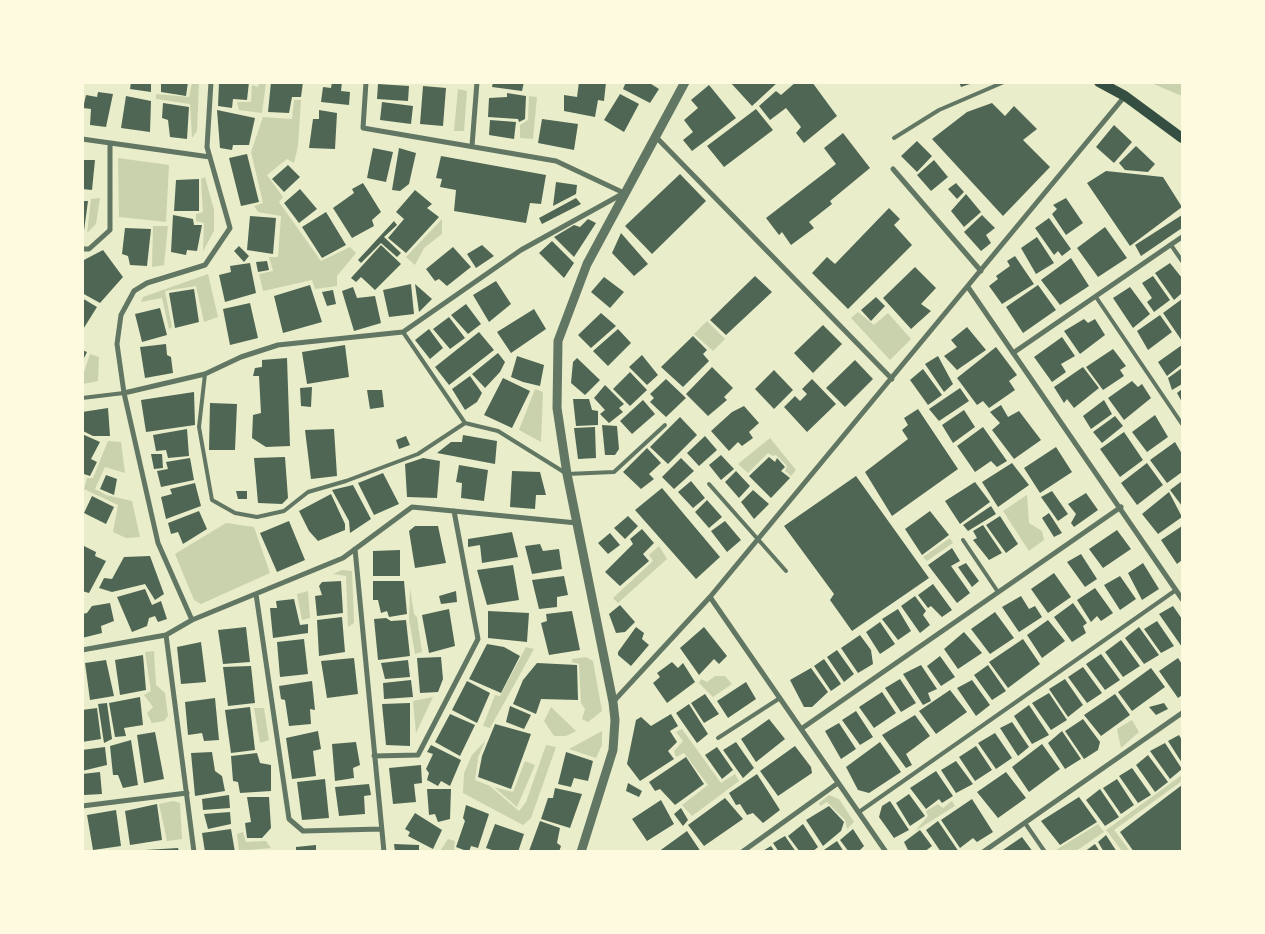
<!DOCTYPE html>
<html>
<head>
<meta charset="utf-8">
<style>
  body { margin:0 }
  #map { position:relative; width:1265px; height:934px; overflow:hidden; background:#e9edc9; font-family:"Source Sans 3",sans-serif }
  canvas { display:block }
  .frame { position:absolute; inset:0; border:84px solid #fefae0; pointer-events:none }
</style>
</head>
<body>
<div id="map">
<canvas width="1265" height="934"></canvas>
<div class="frame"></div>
</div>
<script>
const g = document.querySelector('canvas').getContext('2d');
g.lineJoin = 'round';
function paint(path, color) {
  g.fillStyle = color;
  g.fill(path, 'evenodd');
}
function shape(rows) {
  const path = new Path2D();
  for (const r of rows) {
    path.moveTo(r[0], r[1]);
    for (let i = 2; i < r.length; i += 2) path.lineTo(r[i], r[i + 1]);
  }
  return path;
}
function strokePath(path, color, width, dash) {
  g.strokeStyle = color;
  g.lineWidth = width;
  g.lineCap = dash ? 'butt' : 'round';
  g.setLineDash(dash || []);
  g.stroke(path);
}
paint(shape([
  [192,83,199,83,197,131,192,138,190,104,156,99,156,94,189,97],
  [259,83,266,83,262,113,239,110,237,102,251,102,252,85,258,87],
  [1151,83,1182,83,1182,96],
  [458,89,467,91,464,131,454,131],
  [529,96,537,97,533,139,520,138,520,125,528,120],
  [294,100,301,100,298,146,294,163,287,159,267,175,283,197,279,202,321,261,350,247,356,253,337,276,337,286,315,289,312,280,263,291,259,274,273,271,269,257,278,257,281,216,258,212,254,206,263,203,251,152,263,117,292,119],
  [118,158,169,165,166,222,119,217],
  [205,177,214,210,214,231,203,251,204,223,196,221,196,214,203,212,201,179],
  [100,198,96,224,87,233,91,199],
  [442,219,442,234,424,248,415,265,406,257],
  [153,226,168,226,164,265,152,267],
  [208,274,218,317,204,322,196,286,165,291,172,327,169,329,162,298,141,302,143,297],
  [858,312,874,325,888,313,911,339,890,360,851,318],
  [707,321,725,339,713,351,694,334],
  [90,354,99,357,98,381,83,384,83,375],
  [535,389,543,392,541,442,519,430],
  [770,438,796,470,791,476,785,471,787,466,776,455,773,456,768,453,748,473,738,464],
  [108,441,121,442,125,473,105,467,95,489,106,495,132,501,140,537,126,538,113,532,118,505,84,489,87,478,93,478],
  [1027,495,1029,523,1042,531,1044,540,1029,551,1003,511],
  [226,523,254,527,270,573,201,604,194,600,175,554],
  [950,538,953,543,927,561,923,557],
  [659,546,667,559,618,603,613,598,653,561,649,555],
  [342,570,352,571,354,623,348,627,346,576,333,574],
  [410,588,414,614,417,617,422,652,415,654,409,619],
  [308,591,310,618,302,620,297,594],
  [526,647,534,649,518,678,490,728,483,726,495,695,500,696],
  [154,651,156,685,165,693,168,716,164,721,152,723,147,713,153,707,144,695,151,691,145,652],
  [586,657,593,661,602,711,588,722,582,719,585,709,581,703,579,664,572,662,572,659],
  [715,676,725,676,732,684,713,697,699,683,701,679,707,682],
  [433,697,416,733,413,701],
  [551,707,576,731,566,736,554,736,544,721],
  [254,708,264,708,269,740,260,743],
  [1132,720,1139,732,1121,748,1117,729],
  [682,729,721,783,735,774,739,781,692,816,682,805,708,785,684,753,676,757,674,751,683,741,676,732],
  [602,731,602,745,596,758,569,749],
  [485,741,478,758,475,780,490,786,519,811,526,802,546,745,556,747,531,818,523,825,463,793,464,773,472,755],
  [525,761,535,765,517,807,494,787,513,792],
  [1182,775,1182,781,1114,830,1130,851,1122,851,1106,830],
  [829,795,839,799,854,822,847,829,845,820,827,802,820,806,819,803],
  [173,801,180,803,182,839,167,841,159,804],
  [952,801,955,806,915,831,928,816,926,811,938,804,943,808],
  [1098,824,1104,832,1076,851,1056,850],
  [243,832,246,842,266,841,271,848,239,851,237,834],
  [448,839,455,841,454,849,458,851,440,851]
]), '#cad2ad');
paint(shape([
  [131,82,151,82,151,92,130,89],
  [161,82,188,82,186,96,161,92],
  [219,82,249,82,247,100,233,99,232,108,218,106],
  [271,82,303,82,301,97,292,97,289,113,268,112],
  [332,82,342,82,341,91,350,92,349,105,321,102,323,87,331,88],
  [493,82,524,82,522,91,492,87],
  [579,82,606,82,604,101,598,100,595,117,564,111,564,95,577,97],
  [626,82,648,82,659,89,650,103,623,89],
  [730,82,778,82,752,106],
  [796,82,812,82,837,116,804,143,796,133,801,127,786,108,770,120,759,106,776,91,781,95],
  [959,82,973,82,973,83,961,87],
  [378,84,409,86,408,101,377,99],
  [709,85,736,118,692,151,683,140,693,132,684,120,698,108,691,100],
  [423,86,446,88,443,126,420,124],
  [98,92,113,94,106,127,90,125,91,109,83,108,86,95,97,97],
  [507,93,526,96,525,119,519,122,518,119,488,117,489,98,507,97],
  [620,94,639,104,624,132,604,120],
  [126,96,151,101,150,132,121,128],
  [382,102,413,106,411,124,380,120],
  [163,103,189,107,187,139,170,137,168,120,162,118],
  [992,103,1005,116,1014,106,1037,129,1023,140,1050,167,1003,216,932,139,967,112],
  [756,109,773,130,724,167,707,146],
  [217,110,255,118,249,145,233,145,232,150,220,148],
  [319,110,337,113,335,149,309,148,313,119,319,119],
  [542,119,578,124,574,150,538,143],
  [490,120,516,122,514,139,489,135],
  [1114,125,1132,142,1114,163,1096,147],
  [843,133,870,168,830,201,832,204,809,222,814,228,791,245,782,232,779,235,766,218,836,164,824,148],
  [917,141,932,156,917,172,901,156],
  [1136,146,1155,164,1148,172,1125,170,1119,163],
  [373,148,393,152,386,182,367,178],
  [399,148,416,153,409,184,400,191,392,190],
  [247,154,259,202,241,206,229,158],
  [441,156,546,175,541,204,530,203,526,223,454,211,456,190,440,187,442,179,436,178],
  [82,160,95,160,92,190,82,189],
  [934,160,948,177,931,191,917,175],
  [288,165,300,177,284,192,272,179],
  [1106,171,1163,177,1182,207,1130,246,1087,183],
  [680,174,706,201,652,254,625,226],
  [199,179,199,211,174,211,176,180],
  [556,182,577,185,576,194,553,206],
  [363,183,381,212,372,220,374,226,352,238,333,208,354,193,352,189],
  [956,183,964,192,957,199,948,189],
  [300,189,317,209,299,223,284,203],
  [415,190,432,204,427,208,439,217,406,253,388,238,404,219,396,212],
  [966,194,981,212,964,227,951,211],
  [576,198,581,204,542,224,539,218],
  [1066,198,1083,223,1066,235,1052,214,1057,209,1053,205],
  [82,201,88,201,84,231,82,231],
  [889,208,900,219,894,225,912,245,848,309,812,273,827,257,835,264],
  [326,212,346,245,322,258,302,227],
  [173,215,193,219,194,225,202,225,197,251,187,250,186,255,171,252],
  [982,215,995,228,986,235,991,243,981,251,964,232],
  [1182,215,1182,228,1141,256,1135,245],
  [250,216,276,218,273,254,247,250],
  [1049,218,1071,249,1062,256,1058,251,1054,255,1035,228],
  [588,219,596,223,574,257,554,237,574,225,580,227],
  [394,221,397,225,384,237,401,253,397,257,381,243,361,263,358,260],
  [1105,227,1127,258,1098,277,1077,248],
  [125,228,151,229,147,266,130,265,128,256,122,254],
  [621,233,648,264,634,276,612,253],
  [1037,237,1054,263,1036,274,1021,248],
  [552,241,574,263,564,278,539,253],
  [381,245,401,264,375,290,361,277,356,282,351,278],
  [482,245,494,256,476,268,467,254],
  [239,246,249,256,244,262,234,251],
  [453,247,471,267,447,286,439,279,435,281,426,269],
  [103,250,123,277,100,303,82,293,82,261],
  [1015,256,1034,284,1002,304,989,286,998,279,996,276,1010,266,1007,261],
  [1071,258,1089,286,1060,305,1041,280],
  [267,261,269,270,258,272,256,262],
  [250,263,256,293,225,302,219,275,231,272,230,266],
  [1170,263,1182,278,1182,293,1174,300,1155,273],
  [915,267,936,288,921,304,931,311,911,329,883,298],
  [755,276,772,292,726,335,710,320],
  [1153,276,1170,300,1154,312,1147,302,1152,298,1142,283],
  [604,277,624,292,610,308,591,292],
  [496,281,511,304,489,322,473,295],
  [411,284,414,314,389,317,383,290],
  [415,284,432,299,419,312],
  [310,285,322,322,283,333,274,296],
  [1038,285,1056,310,1023,333,1006,307],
  [353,287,357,298,375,296,381,323,354,331,342,291],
  [1130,287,1150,314,1133,328,1113,298],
  [194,289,199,322,175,328,169,293],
  [333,290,336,304,327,306,322,292],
  [876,297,885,306,871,321,861,310],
  [82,298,97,307,82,331],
  [1182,299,1182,341,1163,313],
  [250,303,258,338,230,345,223,309],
  [466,304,481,324,468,334,451,315],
  [160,308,167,335,142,342,135,314],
  [534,309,546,329,511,353,497,332],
  [601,313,616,326,591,348,578,335],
  [1160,315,1172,332,1148,350,1137,331],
  [449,317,465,338,450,349,433,329],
  [1084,319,1088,323,1095,319,1105,335,1080,354,1064,331],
  [823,325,842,344,813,373,794,353],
  [967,327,986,350,957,370,944,356,957,347,951,340],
  [429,329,443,348,430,359,415,340],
  [618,329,631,343,608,366,593,351],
  [479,332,494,350,449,385,435,367],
  [693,336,707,350,703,354,709,361,683,387,661,367],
  [1062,337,1075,356,1061,364,1066,372,1052,382,1034,357],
  [166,344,167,355,171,357,173,373,145,378,140,347],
  [345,345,349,377,307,384,302,352],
  [1182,345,1182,364,1167,376,1158,362],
  [996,347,1017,375,1009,381,1015,390,989,408,983,401,977,405,957,378],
  [1113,349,1126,366,1120,370,1124,376,1103,390,1086,367],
  [82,350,87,352,82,362],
  [498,353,505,362,500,372,485,388,472,374],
  [642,355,658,375,647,385,629,367],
  [517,356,544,365,540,386,523,382,511,377],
  [938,356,953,384,944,392,925,364],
  [287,358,290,446,266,447,252,438,253,415,261,413,259,376,253,376,255,368,262,367,262,360],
  [577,358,600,380,585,395,571,383,573,362],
  [855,360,873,379,845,407,826,388],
  [712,367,733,388,724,397,727,400,708,416,686,394],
  [1083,367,1099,388,1074,408,1067,399,1064,403,1054,387],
  [1182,368,1182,384,1172,390,1168,378],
  [923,369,942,395,928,405,910,380],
  [774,370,793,390,774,409,755,389],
  [630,372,647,390,630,406,613,389],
  [470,376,482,393,477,402,465,410,452,389],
  [503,378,530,391,512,428,484,415],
  [666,379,686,398,666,417,650,402,654,398,650,394],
  [812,379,836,404,807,432,784,407,795,396,800,401,807,394,802,389],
  [1132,381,1138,387,1142,384,1151,398,1124,420,1108,398],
  [605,385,624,404,619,408,623,412,609,423,600,414,605,410,594,398],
  [312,387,311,407,301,406,300,388],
  [960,388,969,401,939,421,929,409],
  [1182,389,1182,402,1177,393],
  [367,390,382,390,384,407,370,409],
  [194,392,195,425,146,432,141,400],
  [573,399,589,399,592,410,598,411,598,425,576,426],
  [643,400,655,414,632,434,620,421],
  [1104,400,1112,414,1091,429,1083,416],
  [210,403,237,404,235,450,209,450],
  [1001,405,1008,417,1019,411,1041,440,1014,459,992,430,1000,423,990,412],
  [744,406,759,423,749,432,753,438,742,446,738,442,729,451,711,431,732,412],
  [108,408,110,436,93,436,83,431,82,412],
  [918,409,958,469,892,516,865,472,908,439,902,430,908,425,904,418],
  [964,410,975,427,953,443,942,425],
  [1155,415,1168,437,1147,452,1132,432],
  [1115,416,1123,426,1102,443,1093,432],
  [680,417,697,435,668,464,650,447],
  [602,425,617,426,619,449,615,455,605,455],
  [595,427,596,458,578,459,574,428],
  [983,427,1007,461,997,467,991,461,975,472,957,446],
  [187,429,189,456,168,458,166,450,156,451,153,435],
  [334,429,337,476,311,479,305,430],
  [1124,432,1143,460,1120,477,1100,449],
  [82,434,100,442,91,459,97,462,90,476,84,474,82,478],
  [463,435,497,441,495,464,437,453,451,442,462,442],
  [406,436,410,445,399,449,396,440],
  [705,436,717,450,699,466,687,453],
  [1175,442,1182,454,1182,472,1167,483,1150,460],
  [1056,447,1072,472,1040,493,1024,468],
  [647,448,661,463,649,474,654,479,641,489,623,472],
  [151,454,162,454,163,468,154,469],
  [721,455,734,469,721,480,709,465],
  [285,457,288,498,282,504,258,503,254,458],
  [769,457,775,462,777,458,785,467,781,471,790,478,771,498,749,476],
  [190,458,194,480,161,487,157,471,168,469,166,462],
  [423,458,440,461,437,498,407,497,405,464],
  [681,458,694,471,674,489,662,477],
  [1012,463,1029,485,998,507,982,482],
  [1147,463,1163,485,1137,505,1121,483],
  [459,465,488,470,484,501,461,498,462,483,456,482],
  [512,471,540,472,546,495,536,495,535,509,510,507],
  [736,471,750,486,739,498,725,482],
  [383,473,399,504,374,515,358,483],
  [106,475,117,479,114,495,100,489],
  [856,476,929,578,852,631,830,600,834,594,784,526],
  [691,481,705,498,693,508,678,492],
  [1182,481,1182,506,1170,490],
  [975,482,990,502,960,524,945,501],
  [195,483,201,506,166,519,161,497,172,494,170,489],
  [353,485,371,519,350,533,349,521,332,490],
  [662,488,720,557,696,579,635,510],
  [753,490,769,504,754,519,741,502],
  [236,491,247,491,247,499,238,499],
  [1052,491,1068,514,1058,521,1041,497],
  [1169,492,1182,517,1158,534,1142,514],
  [1086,493,1098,510,1074,527,1071,523,1076,514,1068,504],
  [331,494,345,524,345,530,318,541,309,531,299,511],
  [92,496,114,507,106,524,84,513],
  [707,500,722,517,709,528,695,512],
  [991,506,996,514,968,531,963,525],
  [199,511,207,529,183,544,178,532,171,534,168,523],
  [930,511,949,535,922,555,905,529],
  [1049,513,1062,533,1054,537,1042,518],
  [628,516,638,526,625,539,614,528],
  [1000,516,1018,544,1006,553,986,525],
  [289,521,305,560,277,572,260,533],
  [725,521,741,540,727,552,711,531],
  [983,525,1002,553,989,560,973,540,977,538,973,531],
  [415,526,438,526,446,563,415,568,409,531],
  [1182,526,1182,560,1177,564,1161,540],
  [642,529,654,543,643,554,649,561,620,586,605,572,633,544,630,539],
  [1117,530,1131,549,1103,568,1089,549],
  [512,532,518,557,482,563,480,545,468,547,468,539],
  [610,533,620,545,608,554,598,543],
  [540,544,543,551,559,549,562,569,532,574,525,546],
  [82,545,96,552,95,556,106,561,89,593,82,591],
  [952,548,960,561,951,566,970,593,957,603,928,565],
  [400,550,400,576,373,576,373,551],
  [1081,554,1097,579,1085,587,1067,562],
  [150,556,164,594,155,600,145,584,112,592,99,588,104,578,112,579,124,557],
  [966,563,979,581,972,587,958,567],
  [1143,563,1159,589,1142,600,1128,573],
  [513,565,519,600,487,605,477,570],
  [1054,573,1071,597,1048,613,1031,589],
  [564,576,568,595,557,597,557,607,539,609,532,580],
  [1120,576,1136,599,1120,610,1104,585],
  [341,581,343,613,317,616,315,596,322,595,319,586,322,582],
  [373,581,404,581,407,614,389,617,387,611,381,613,378,600,373,600],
  [933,584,952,610,942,617,931,606,928,608,918,595],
  [1095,588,1113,613,1101,621,1097,616,1091,622,1077,600],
  [145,589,152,605,161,601,167,619,158,622,155,616,149,618,147,626,132,632,117,597],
  [456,591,457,602,441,604,439,596],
  [915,596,926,611,923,615,930,625,920,633,901,606],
  [1021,596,1029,609,1035,606,1042,617,1019,632,1002,607],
  [294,599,300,625,308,624,308,633,273,638,270,608,277,608,276,601],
  [110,603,114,621,101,626,102,633,82,638,82,614,87,613,92,606],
  [1073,603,1087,623,1083,626,1086,633,1072,642,1054,617],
  [620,605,635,622,625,632,616,633,609,614],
  [1173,606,1182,619,1182,647,1159,614],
  [449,609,455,646,429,653,422,615],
  [898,609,911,631,898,640,882,619],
  [488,611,529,613,527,642,488,638],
  [572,611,580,650,549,655,541,623,547,621,546,614],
  [995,612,1014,638,990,654,971,629],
  [342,617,345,652,319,656,317,620],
  [386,618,391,621,406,620,410,656,378,660,374,619],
  [1048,620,1065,641,1042,658,1027,635],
  [1157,621,1174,646,1161,653,1144,629],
  [880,622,895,644,880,654,866,632],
  [246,627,250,662,223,664,218,630],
  [636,627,644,633,642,639,649,645,631,666,618,655,618,652],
  [704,627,727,656,719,664,714,659,699,675,680,648],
  [1139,627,1159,655,1144,664,1125,638],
  [964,632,982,653,958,669,944,649],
  [860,635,871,650,873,664,858,673,841,648],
  [304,639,308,674,280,677,277,642],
  [1023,639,1040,664,1008,688,989,662],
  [1121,640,1140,666,1123,677,1105,652],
  [201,642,206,682,181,684,177,647],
  [487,644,504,647,520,656,501,693,469,679],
  [837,650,854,674,844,682,827,657],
  [1101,654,1120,680,1105,690,1086,664],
  [143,655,146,690,120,695,115,660],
  [940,656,955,677,941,686,927,666],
  [441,657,443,679,438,692,420,693,417,658],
  [354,658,358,694,327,698,321,661],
  [1178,658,1182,664,1182,695,1178,698,1159,671],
  [824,659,841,684,831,691,814,666],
  [106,660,114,696,90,700,85,663],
  [408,660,410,677,385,679,381,663],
  [672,662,678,668,683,663,695,682,667,703,653,683,660,677,657,673],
  [537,663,577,665,578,700,541,699,536,714,513,704,523,680],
  [921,665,937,689,928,693,931,701,923,705,903,674],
  [988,665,1006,691,992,700,974,675],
  [251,666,255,703,228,706,223,667],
  [1083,667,1102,693,1087,703,1068,677],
  [811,668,828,692,812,707,804,707,790,680],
  [1151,668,1165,687,1132,711,1118,692],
  [900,679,916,703,901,712,885,688],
  [1065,679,1083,705,1068,717,1049,689],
  [411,680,413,697,384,699,383,683],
  [972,680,990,705,976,716,957,688],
  [312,681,315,710,310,709,311,724,289,726,285,700,281,699,279,686],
  [467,681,490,693,477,723,452,710],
  [746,682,756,699,728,718,717,701],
  [950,690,967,712,936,734,919,711],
  [882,692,896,713,874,728,859,707],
  [1049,693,1067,720,1051,730,1032,703],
  [705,694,719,714,704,723,691,703],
  [1115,694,1130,715,1101,736,1084,715],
  [140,697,143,725,124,728,126,736,115,737,109,703],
  [215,698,219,740,204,741,202,733,188,735,185,702],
  [107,703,112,739,104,743,98,704],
  [410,703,410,746,386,745,382,704],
  [1164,703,1168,709,1156,715,1149,707],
  [689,704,708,734,697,743,676,713],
  [1029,705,1049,735,1032,744,1014,716],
  [510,706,531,715,524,729,506,722],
  [250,707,255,750,231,753,225,710],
  [97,708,101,739,82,742,82,710],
  [856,711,873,737,860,745,842,720],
  [450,714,475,725,460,756,435,742],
  [671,714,678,726,670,731,677,742,668,751,674,759,640,781,627,764,636,720,641,717,651,726],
  [915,715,930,736,906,754,912,765,906,768,882,735],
  [769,719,785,739,756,762,741,739],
  [1083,719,1100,742,1098,750,1084,759,1065,731],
  [1012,722,1029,747,1018,756,1000,728],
  [839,723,856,749,841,759,825,731],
  [495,724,531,734,511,789,478,777,482,756],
  [318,731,321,749,313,751,316,776,292,779,286,738],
  [1062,731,1081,759,1065,769,1048,743],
  [155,732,164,779,144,783,137,735],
  [995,733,1012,758,996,769,978,743],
  [1179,735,1182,740,1182,763,1168,741],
  [131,740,138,785,123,788,118,775,113,775,110,746],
  [356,742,360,765,353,768,354,778,335,781,332,744],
  [736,742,754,768,743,778,723,750],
  [880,742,901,772,869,793,858,790,846,767],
  [1165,743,1182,769,1170,779,1150,751],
  [1042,744,1060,769,1029,792,1012,767],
  [431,745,461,760,450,786,441,781,438,786,427,780,429,773,426,769,433,754,427,752],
  [795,746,811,767,812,773,778,796,760,771],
  [976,746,992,770,975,781,959,757],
  [105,747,107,765,82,771,82,750],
  [717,747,733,770,722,779,705,755],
  [212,752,215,771,222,776,225,791,195,796,191,753],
  [566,752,593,761,588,781,574,778,571,787,558,784],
  [257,753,260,763,271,765,271,791,240,793,238,782,233,781,231,756],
  [1148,755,1168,782,1155,792,1136,765],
  [686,757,704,784,675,805,660,789,655,791,649,782],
  [956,761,973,784,956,793,941,770],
  [421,765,422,783,414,784,416,802,393,804,389,768],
  [1132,768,1151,795,1138,803,1119,776],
  [936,771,953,796,942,803,939,799,926,809,910,788],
  [100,772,102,794,84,795,82,774],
  [1006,772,1026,798,998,818,977,792],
  [757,774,780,810,763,823,753,813,747,815,740,804,736,805,729,793],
  [325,779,329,818,302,820,297,782],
  [1117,779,1134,805,1121,814,1103,788],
  [628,783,642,791,639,797,626,791],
  [369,784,371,795,364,796,365,814,339,816,335,787],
  [1182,785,1182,852,1134,852,1120,832],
  [555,788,582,794,570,828,541,819,548,798,553,798],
  [427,789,451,789,450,819,438,822,435,814,429,815],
  [1100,789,1119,817,1105,826,1086,800],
  [909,794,925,816,910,826,896,803],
  [229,795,230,808,203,810,202,799],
  [247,797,269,797,271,828,262,838,247,838,245,823,251,822],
  [1079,797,1097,822,1060,845,1041,821],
  [725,798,743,819,704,846,688,825],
  [972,799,993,832,977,842,973,838,960,848,941,820],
  [661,800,674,824,647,841,632,819],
  [890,801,909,830,894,838,879,817,882,806],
  [157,804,162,840,130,845,125,811],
  [466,805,489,814,478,848,471,846,469,852,456,847,465,821,463,818],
  [829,806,844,822,841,831,823,846,806,820],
  [681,808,688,820,683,826,674,814],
  [116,810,121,846,93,850,87,815],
  [230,812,231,824,208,829,204,814],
  [415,813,442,830,433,849,408,836,410,832,405,829],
  [540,821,560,828,557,843,561,846,559,852,529,851],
  [938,821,959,852,941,852,926,830],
  [495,824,524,834,518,852,498,852,486,848],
  [803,824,818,847,812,852,800,852,788,836],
  [231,829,235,852,205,852,202,833],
  [853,829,864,846,858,852,849,852,840,840],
  [920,830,932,846,924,852,909,852,904,842],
  [687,831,701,852,658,852],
  [1106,835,1117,852,1104,852,1098,842],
  [785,836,796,852,779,852,773,843],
  [1022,837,1033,852,1000,852],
  [837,841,844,852,821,852],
  [394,844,419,845,419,852,395,852],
  [1095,844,1100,852,1084,852],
  [316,845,316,852,296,852,296,847],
  [771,846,775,852,761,852],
  [178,848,179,852,145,852,145,850]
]), '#4f6655');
strokePath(shape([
  [894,138,939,110,1004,82],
  [1171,245,1182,261],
  [1096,297,1182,424],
  [403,332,465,423],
  [205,374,199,427,212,500,235,513,257,517,284,511,308,492,346,481,418,454,465,423,498,431,567,474,614,472,665,425],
  [82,398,124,393],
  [709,484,786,571],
  [963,540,998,592],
  [718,738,780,698],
  [859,812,1176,590],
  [1025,823,1045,852]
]), '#617663', 4);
strokePath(shape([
  [366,82,363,128,556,161,624,193],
  [655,136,892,379],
  [82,139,210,157],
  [472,146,477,82],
  [893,169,981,271],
  [82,249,89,249,110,230,110,144],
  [968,287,1182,599],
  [1013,353,1182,237],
  [124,393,205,374,241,357,278,345,403,332,521,250,624,193],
  [355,549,384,852],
  [256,594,289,819,303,831,381,829],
  [710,597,886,852],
  [192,620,158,543,124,393,117,344,121,315,134,291,147,283,205,265,230,228,207,147,211,82],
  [166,635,194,852],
  [82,650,166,635,192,620,343,558,412,507,577,523],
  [613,702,710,597,1125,96],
  [801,729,1121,507],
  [374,756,418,755,478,639,454,511],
  [82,806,187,793],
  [82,851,83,852],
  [742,852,838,783],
  [983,852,1182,713]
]), '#617663', 5);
strokePath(shape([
  [581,852,613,750,615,720,613,702,567,474,557,408,558,341,587,264,685,82]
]), '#617663', 9);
strokePath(shape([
  [1099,82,1125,96,1182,138]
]), '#344e41', 10);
</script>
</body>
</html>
